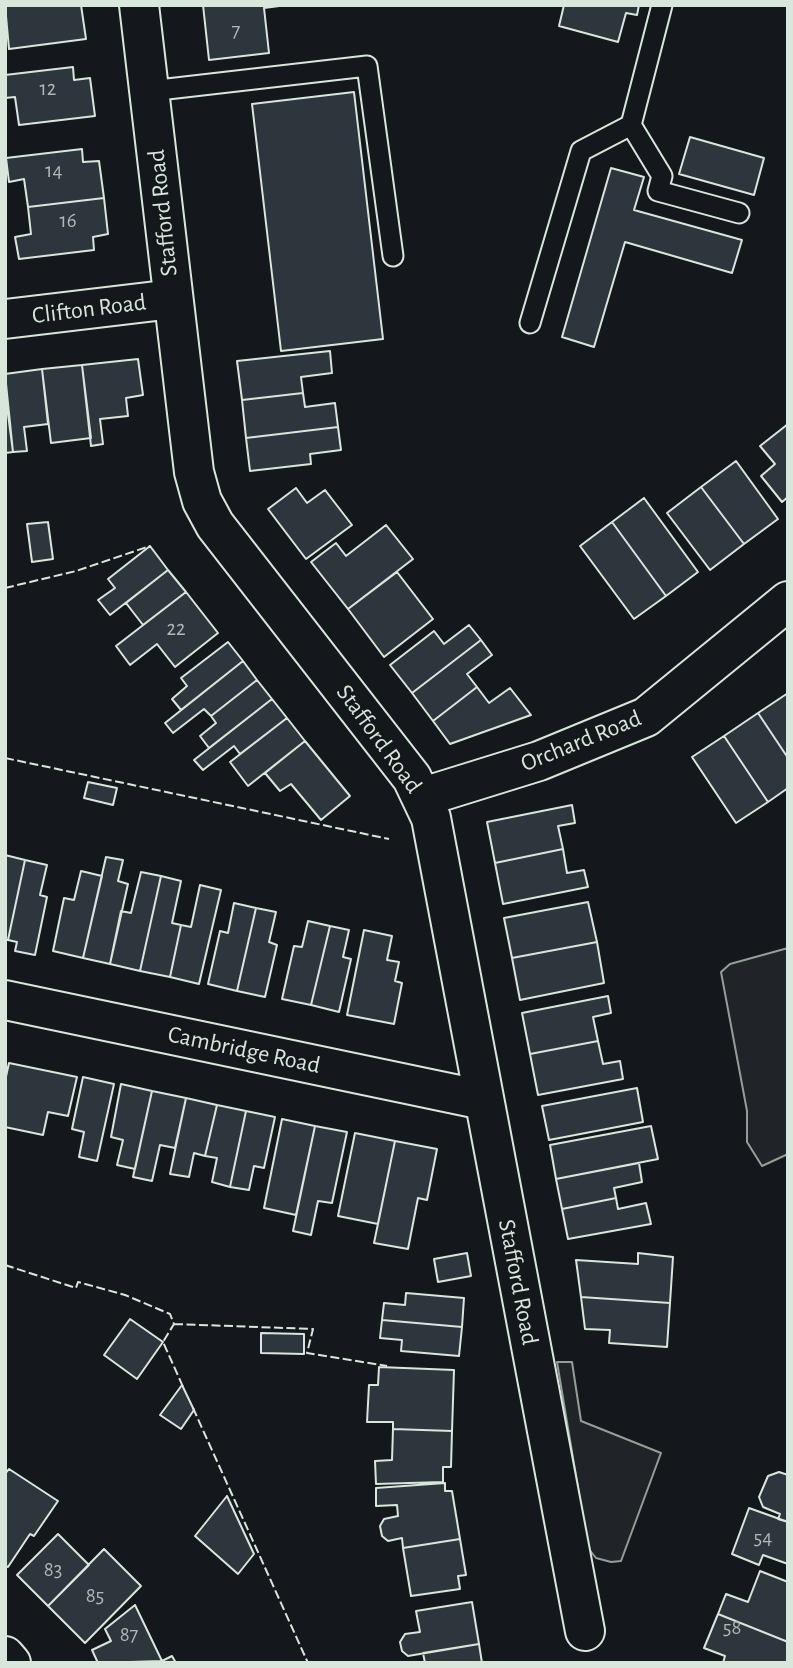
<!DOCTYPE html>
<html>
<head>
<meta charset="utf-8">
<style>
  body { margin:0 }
  #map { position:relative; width:793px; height:1668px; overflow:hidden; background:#14181c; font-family:"Alegreya Sans",sans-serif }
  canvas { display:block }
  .frame { position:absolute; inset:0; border:7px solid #d8e6dc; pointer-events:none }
</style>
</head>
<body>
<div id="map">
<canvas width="793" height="1668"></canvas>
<div class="frame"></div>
</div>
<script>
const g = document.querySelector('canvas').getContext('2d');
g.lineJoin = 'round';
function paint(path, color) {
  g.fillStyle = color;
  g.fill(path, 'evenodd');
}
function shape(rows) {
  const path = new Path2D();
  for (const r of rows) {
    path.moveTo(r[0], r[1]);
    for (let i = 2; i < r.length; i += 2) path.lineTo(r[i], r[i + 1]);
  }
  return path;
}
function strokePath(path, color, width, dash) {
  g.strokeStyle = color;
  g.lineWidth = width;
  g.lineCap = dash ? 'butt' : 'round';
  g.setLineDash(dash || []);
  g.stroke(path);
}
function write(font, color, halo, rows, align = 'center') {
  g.font = font + ' "Alegreya Sans",sans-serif';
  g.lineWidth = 5;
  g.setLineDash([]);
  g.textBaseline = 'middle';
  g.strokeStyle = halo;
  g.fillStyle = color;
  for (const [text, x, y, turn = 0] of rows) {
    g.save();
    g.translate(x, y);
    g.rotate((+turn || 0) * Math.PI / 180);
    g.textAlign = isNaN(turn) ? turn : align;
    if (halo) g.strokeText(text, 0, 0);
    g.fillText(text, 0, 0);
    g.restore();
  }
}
const green = shape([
  [788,948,788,1154,762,1166,747,1142,747,1111,721,972,730,964,788,948],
  [557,1362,572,1362,581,1421,661,1453,621,1561,611,1562,596,1558,588,1548,557,1362]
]);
paint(green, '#202428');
strokePath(green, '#939e99', 2);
const building = shape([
  [5,5,81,5,86,39,9,49,5,5],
  [203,5,287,5,264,8,269,53,209,60,203,5],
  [564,5,639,5,637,15,626,13,618,42,559,26,564,5],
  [73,67,74,80,90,78,95,116,19,125,15,97,5,98,5,75,73,67],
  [354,92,383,339,281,351,252,104,354,92],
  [690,137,764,158,754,195,679,174,690,137],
  [82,149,83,162,99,161,104,198,28,207,24,179,9,182,6,158,82,149],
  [611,168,644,177,634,210,742,240,732,273,625,242,594,347,562,337,611,168],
  [104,198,108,234,93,237,94,250,19,259,15,237,31,234,28,207,104,198],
  [330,351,332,373,301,377,303,393,242,400,237,361,330,351],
  [138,359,143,395,126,398,128,416,100,419,103,444,91,446,82,365,138,359],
  [82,365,91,438,51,443,42,369,82,365],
  [42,369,48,424,24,427,27,451,13,452,5,374,42,369],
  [5,391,13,452,5,453,5,391],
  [303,393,305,407,335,403,338,427,246,438,242,400,303,393],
  [788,424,788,497,782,502,761,476,775,464,760,446,788,424],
  [338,427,341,450,310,454,311,464,250,471,246,438,338,427],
  [736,461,778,519,744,544,701,487,736,461],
  [701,487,744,544,710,570,667,513,701,487],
  [296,488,307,503,325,490,352,525,306,559,268,509,296,488],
  [644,498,698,572,666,596,612,522,644,498],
  [48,522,53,559,32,562,27,524,48,522],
  [612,522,666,596,634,619,580,546,612,522],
  [386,525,413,559,348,609,311,562,336,543,346,556,386,525],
  [150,546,168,570,110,615,98,600,115,588,108,579,150,546],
  [168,570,186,592,143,625,126,603,168,570],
  [397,572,433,619,384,657,348,609,397,572],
  [186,592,218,633,175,667,157,644,130,665,116,646,186,592],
  [469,625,481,640,412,693,390,665,434,631,444,644,469,625],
  [481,640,492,655,467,674,477,687,433,721,412,693,481,640],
  [228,642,243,661,181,710,172,699,187,686,181,678,228,642],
  [243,661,257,680,211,716,204,709,173,733,165,723,243,661],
  [257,680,272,699,209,748,200,736,216,723,211,716,257,680],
  [477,687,489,703,510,688,531,715,450,744,433,721,477,687],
  [788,693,788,758,758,713,788,693],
  [272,699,287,718,240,754,234,746,203,770,194,760,272,699],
  [758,713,788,758,788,788,768,802,724,736,758,713],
  [287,718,305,741,248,786,230,762,287,718],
  [724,736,768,802,736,823,692,757,724,736],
  [305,741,350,796,321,820,291,784,280,791,265,773,305,741],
  [88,782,117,788,113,805,84,798,88,782],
  [572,805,575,823,558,826,563,849,495,863,487,822,572,805],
  [563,849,567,873,584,870,588,887,503,904,495,863,563,849],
  [5,855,25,860,8,940,5,940,5,855],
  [106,857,123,860,118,881,128,884,110,964,83,958,106,857],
  [25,860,47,865,40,895,47,897,35,955,15,951,17,942,8,940,25,860],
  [81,871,102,876,83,958,53,951,64,898,74,900,81,871],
  [141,872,161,876,140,971,110,964,121,911,131,913,141,872],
  [161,876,181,881,172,923,181,925,170,977,140,971,161,876],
  [200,885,221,890,199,984,170,977,181,925,191,927,200,885],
  [588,902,597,942,512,958,504,918,588,902],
  [234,903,256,908,237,991,208,984,220,931,228,933,234,903],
  [256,908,276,912,269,942,277,945,265,997,237,991,256,908],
  [308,921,330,926,311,1005,282,999,294,946,302,947,308,921],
  [330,926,349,930,343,957,351,959,339,1012,311,1005,330,926],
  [364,930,392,936,387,960,399,962,395,981,402,983,394,1024,347,1015,364,930],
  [597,942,604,983,520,1000,512,958,597,942],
  [608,996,611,1013,593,1017,598,1041,530,1054,522,1013,608,996],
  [598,1041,603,1064,620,1061,623,1079,538,1095,530,1054,598,1041],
  [9,1063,77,1077,68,1116,48,1112,43,1135,5,1127,5,1081,9,1063],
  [83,1077,114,1084,97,1161,79,1157,84,1132,72,1129,83,1077],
  [121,1084,152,1091,135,1169,117,1165,123,1140,111,1137,121,1084],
  [637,1088,643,1122,549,1140,542,1106,637,1088],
  [152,1091,186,1098,175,1148,160,1145,152,1181,133,1177,152,1091],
  [186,1098,217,1105,205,1156,194,1153,189,1177,170,1174,186,1098],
  [217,1105,246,1111,230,1187,212,1182,217,1158,205,1156,217,1105],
  [246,1111,275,1117,264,1168,254,1166,249,1190,230,1187,246,1111],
  [282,1119,315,1126,296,1215,264,1208,282,1119],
  [315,1126,347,1132,332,1203,318,1201,311,1235,293,1231,315,1126],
  [651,1126,658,1159,556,1179,550,1145,651,1126],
  [355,1133,395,1141,378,1224,338,1216,355,1133],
  [395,1141,437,1149,427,1200,418,1198,408,1249,374,1243,395,1141],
  [639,1163,642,1182,614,1188,616,1198,562,1209,556,1179,639,1163],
  [616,1198,618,1209,646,1203,651,1224,568,1239,562,1209,616,1198],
  [467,1253,471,1276,438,1282,434,1259,467,1253],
  [638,1253,673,1257,670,1303,581,1297,576,1260,638,1264,638,1253],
  [406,1293,464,1298,462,1327,382,1320,384,1303,405,1305,406,1293],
  [581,1297,670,1303,667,1347,609,1343,610,1330,585,1329,581,1297],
  [130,1319,163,1342,137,1379,104,1355,130,1319],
  [382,1320,462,1327,459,1356,401,1351,402,1340,380,1338,382,1320],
  [261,1333,304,1334,304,1354,261,1353,261,1333],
  [379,1367,454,1370,452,1431,393,1429,393,1422,367,1422,369,1385,378,1385,379,1367],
  [182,1385,194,1410,181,1429,160,1415,182,1385],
  [393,1429,452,1431,451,1467,443,1467,443,1482,376,1484,375,1461,392,1460,393,1429],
  [9,1469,58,1501,34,1536,30,1534,8,1567,5,1566,5,1474,9,1469],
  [779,1472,788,1475,788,1522,778,1519,780,1514,763,1507,759,1497,768,1476,779,1472],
  [445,1483,445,1491,452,1491,460,1539,403,1548,402,1538,388,1541,382,1536,380,1526,384,1519,398,1516,397,1505,376,1506,376,1488,445,1483],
  [227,1496,254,1554,238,1574,195,1536,227,1496],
  [749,1508,788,1522,788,1564,763,1555,759,1565,732,1554,749,1508],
  [58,1534,89,1565,48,1606,17,1575,58,1534],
  [460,1539,466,1575,458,1576,460,1589,411,1596,403,1548,460,1539],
  [104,1549,141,1586,85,1643,48,1606,104,1549],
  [760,1571,788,1582,788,1642,718,1614,726,1594,748,1602,760,1571],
  [472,1602,479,1644,408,1656,402,1651,400,1642,405,1634,420,1632,416,1611,472,1602],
  [135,1605,162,1661,98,1663,92,1650,111,1641,105,1629,135,1605],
  [718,1614,788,1642,787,1663,723,1663,725,1656,704,1648,718,1614],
  [479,1644,482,1663,425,1663,423,1653,479,1644],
  [172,1656,176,1663,159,1663,162,1661,172,1656]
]);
paint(building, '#2c363c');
strokePath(building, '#d8e6dc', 2);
const lane = shape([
  [150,91,367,66,393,256],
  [631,125,662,176,658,191,739,213],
  [530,323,581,151,631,125,662,5]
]);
const street = shape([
  [139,5,194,472,202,501,215,525,412,778,431,818,585,1631],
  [5,319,173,299],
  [423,797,539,761,646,717,788,601],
  [5,1000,483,1100],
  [5,1656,11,1663]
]);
strokePath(lane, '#d8e6dc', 23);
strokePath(street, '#d8e6dc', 42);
strokePath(lane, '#14181c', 19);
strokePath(street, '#14181c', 38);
strokePath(shape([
  [5,588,76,571,150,546],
  [5,758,389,839],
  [5,1265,76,1288,78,1282,125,1295,170,1314,174,1324,163,1342,184,1389],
  [174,1324,313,1329,307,1353,387,1366],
  [193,1408,308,1663]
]), '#d8e6dc', 2, [9, 3.5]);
write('21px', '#adbab4', null, [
  ["7",236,31],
  ["12",48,89],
  ["14",54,171],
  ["16",68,221],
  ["22",176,629],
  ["54",763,1538],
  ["83",53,1570],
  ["85",95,1596],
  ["58",732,1628],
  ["87",129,1635]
]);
write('24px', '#d8e6dc', '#14181c', [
  ["Stafford Road",163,213,-96],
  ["Clifton Road",89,309,-7],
  ["Stafford Road",379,739,54],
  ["Orchard Road",581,741,-22],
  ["Cambridge Road",244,1050,12],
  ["Stafford Road",518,1282,79]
]);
</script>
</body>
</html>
